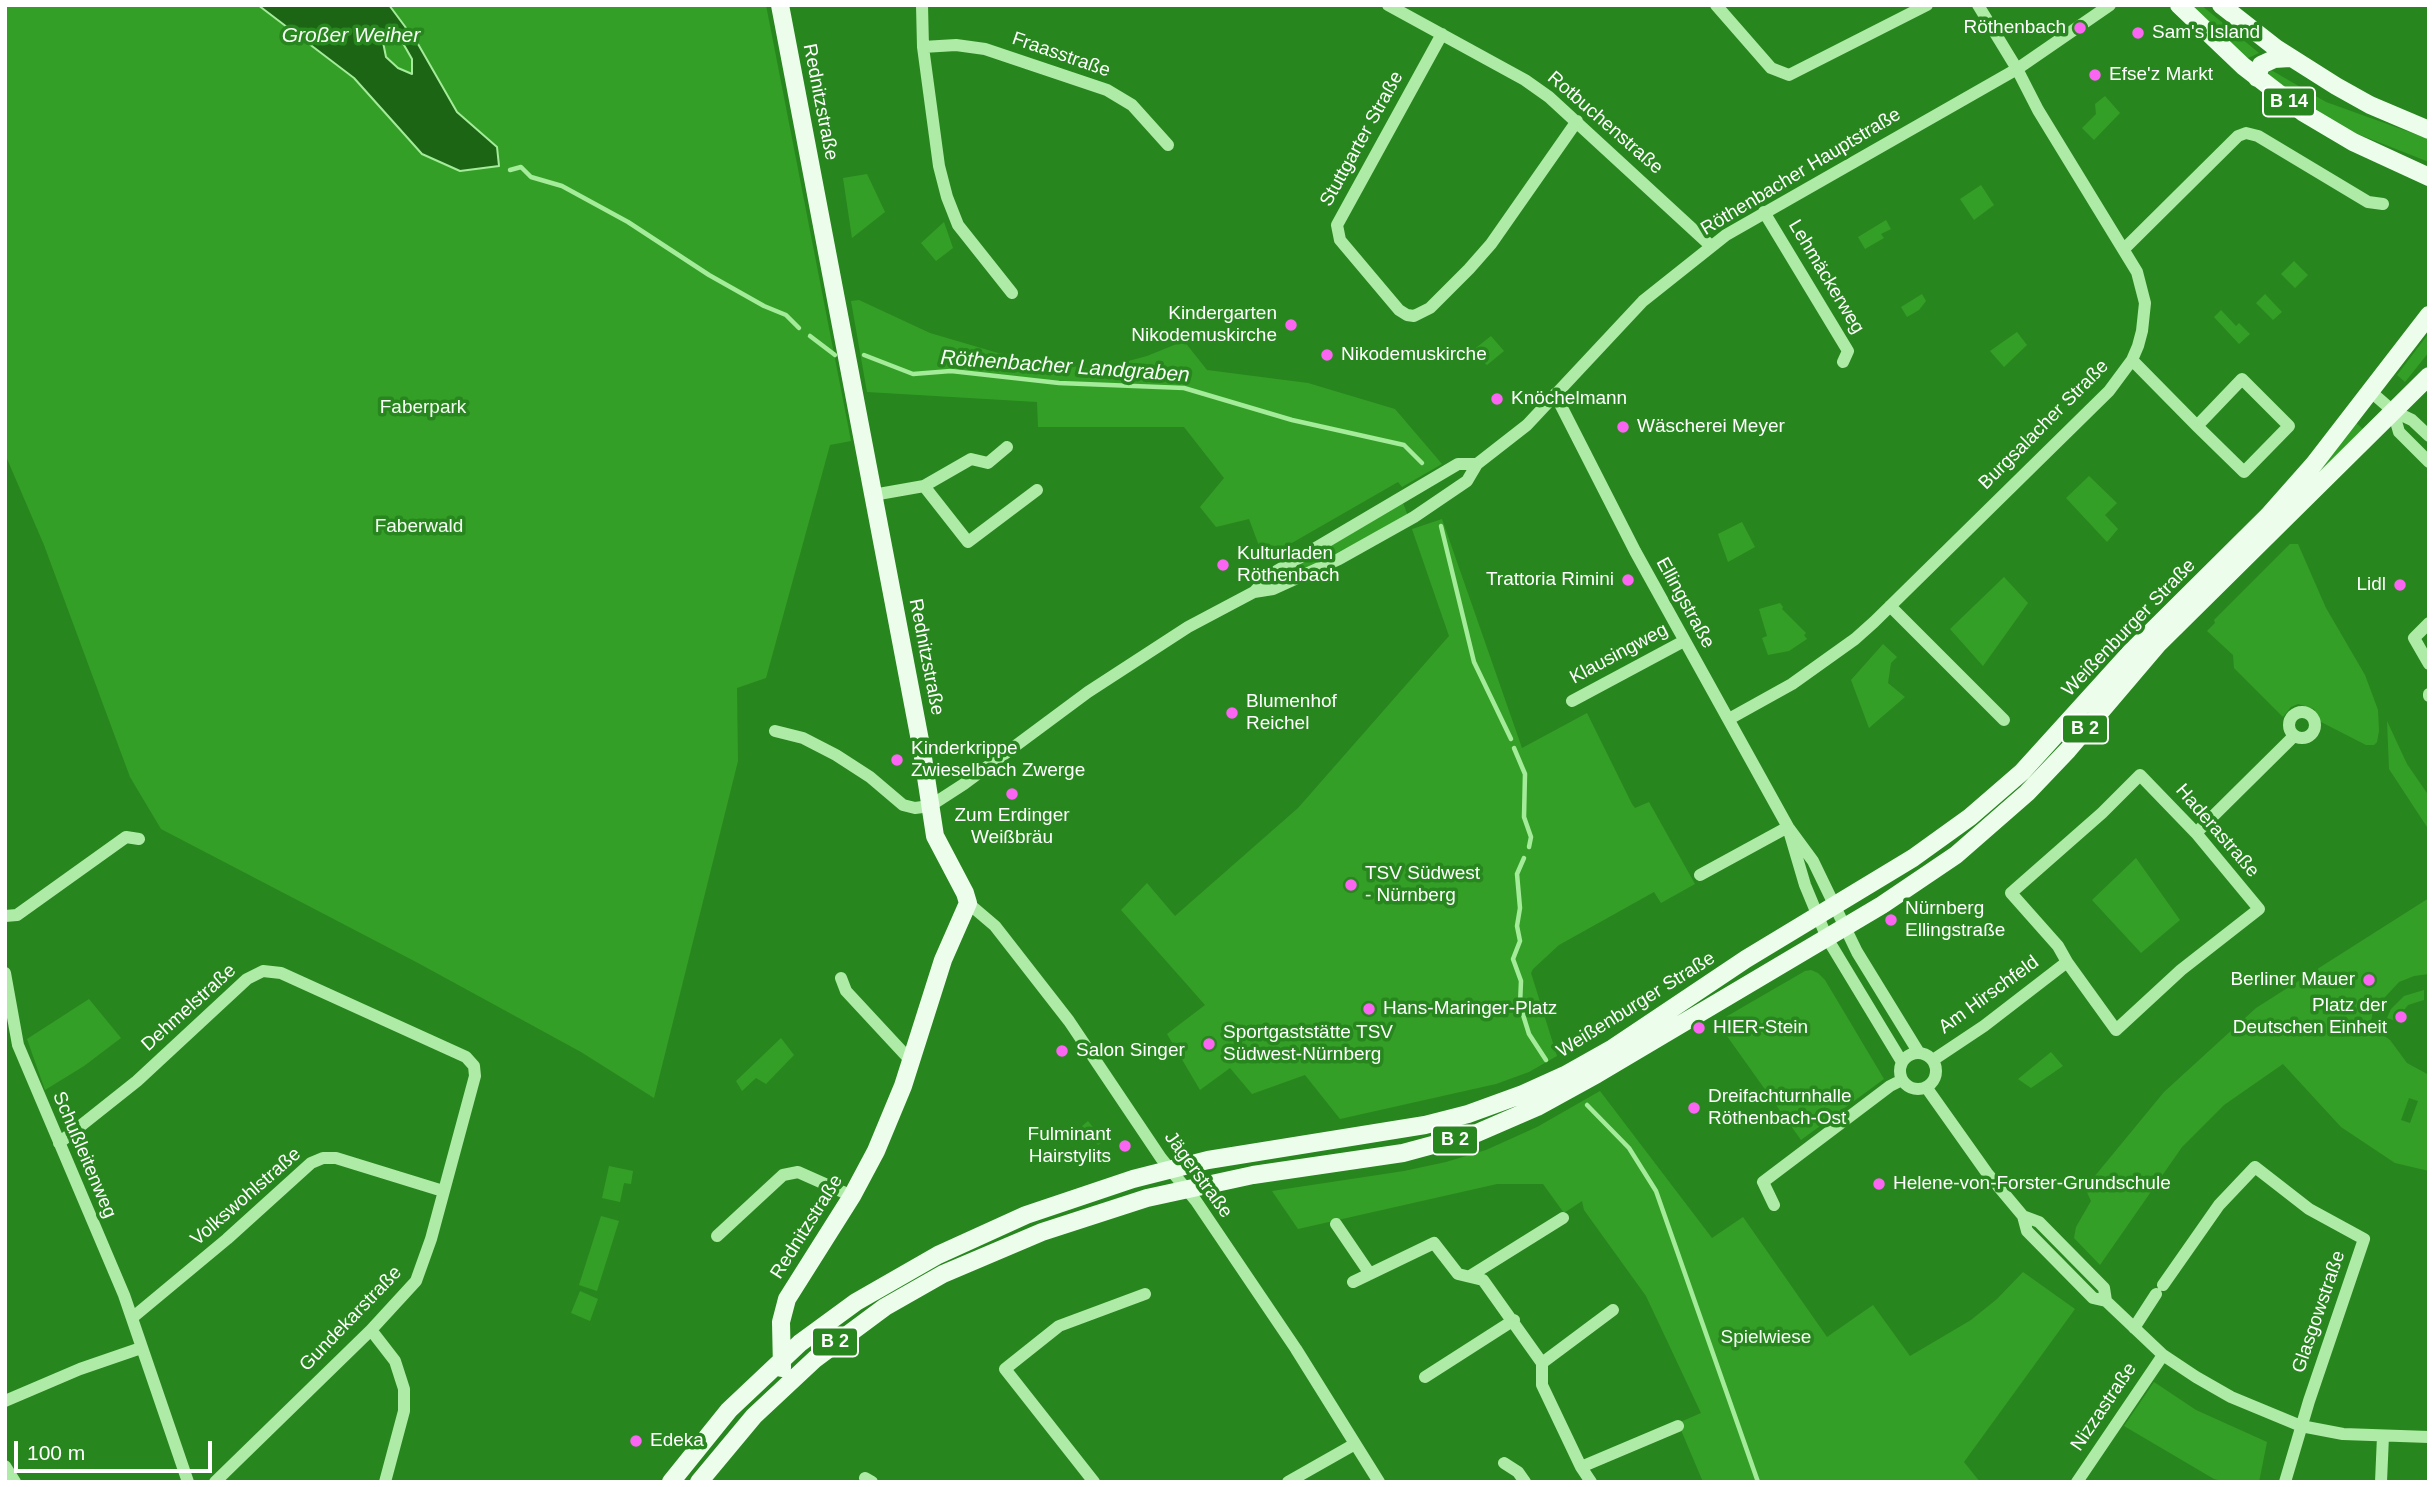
<!DOCTYPE html>
<html>
<head>
<meta charset="utf-8">
<style>
  body { margin:0 }
  #map { position:relative; width:2434px; height:1487px; overflow:hidden; background:#28861e; font-family:Arial,sans-serif }
  canvas { display:block }
  .frame { position:absolute; inset:0; border:7px solid #fff; pointer-events:none }
  .scale { position:absolute; left:14px; top:1441px; width:198px; height:32px; box-sizing:border-box; border:4px solid #fff; border-top:0; padding-left:9px; font-size:21px; line-height:24px; white-space:nowrap; color:#fff; -webkit-text-stroke:5px #28861e; paint-order:stroke }
</style>
</head>
<body>
<div id="map">
<canvas width="2434" height="1487"></canvas>
<div class="frame"></div>
<div class="scale">100 m</div>
</div>
<script>
const g = document.querySelector('canvas').getContext('2d');
g.lineJoin = 'round';
function paint(path, color) {
  g.fillStyle = color;
  g.fill(path, 'evenodd');
}
function shape(rows) {
  const path = new Path2D();
  for (const r of rows) {
    if (r.length === 3) {
      path.moveTo(r[0] + r[2], r[1]);
      path.arc(r[0], r[1], r[2], 0, 2 * Math.PI);
      continue;
    }
    path.moveTo(r[0], r[1]);
    for (let i = 2; i < r.length; i += 2) path.lineTo(r[i], r[i + 1]);
  }
  return path;
}
function strokePath(path, color, width, dash) {
  g.strokeStyle = color;
  g.lineWidth = width;
  g.lineCap = dash ? 'butt' : 'round';
  g.setLineDash(dash || []);
  g.stroke(path);
}
function write(font, color, halo, rows, align = 'center') {
  g.font = font + ' Arial,sans-serif';
  g.lineWidth = 7;
  g.setLineDash([]);
  g.textBaseline = 'middle';
  g.strokeStyle = halo;
  g.fillStyle = color;
  for (const [text, x, y, turn = 0] of rows) {
    g.save();
    g.translate(x, y);
    g.rotate((+turn || 0) * Math.PI / 180);
    g.textAlign = isNaN(turn) ? turn : align;
    if (halo) g.strokeText(text, 0, 0);
    g.fillText(text, 0, 0);
    g.restore();
  }
}
paint(shape([
  [5,5,766,5,851,441,830,445,766,678,737,688,738,761,654,1098,581,1052,418,963,161,829,130,777,44,545,5,454],
  [2188,5,2201,5,2259,53,2246,59],
  [2271,70,2326,102,2429,139,2429,162,2350,131,2323,118,2267,75],
  [2105,96,2120,113,2094,140,2082,128,2096,114,2095,104],
  [867,174,885,212,852,238,843,178],
  [1981,185,1994,205,1974,220,1960,199],
  [1886,220,1891,229,1881,234,1884,238,1865,249,1858,237],
  [944,222,953,248,936,261,921,243],
  [2294,261,2308,275,2295,288,2281,274],
  [1922,294,1926,301,1919,310,1907,317,1901,307],
  [2265,294,2282,312,2273,320,2256,303],
  [859,300,930,333,998,353,1095,370,1147,356,1184,341,1207,370,1308,383,1395,409,1442,464,1402,487,1398,482,1264,559,1249,519,1216,527,1200,507,1224,478,1184,427,1038,427,1037,402,867,392,851,301],
  [2221,310,2236,326,2239,323,2250,334,2239,344,2214,317],
  [2017,332,2027,345,2004,367,1990,351],
  [2429,333,2429,352,2405,382,2397,375],
  [1491,336,1504,351,1487,365,1472,351],
  [2355,422,2364,430,2292,502],
  [2089,476,2117,503,2105,515,2118,529,2107,542,2066,498],
  [1403,503,1408,516,1273,586,1270,585,1271,581],
  [1442,519,1522,748,1587,713,1632,804,1635,808,1649,802,1695,884,1661,903,1654,892,1559,945,1533,969,1531,973,1557,1056,1529,1072,1496,1084,1340,1119,1305,1075,1252,1094,1230,1068,1200,1090,1167,1034,1205,1005,1121,910,1147,883,1175,916,1298,808,1449,636,1412,529],
  [1742,522,1755,547,1728,562,1718,534],
  [2290,544,2298,544,2326,608,2365,675,2378,710,2379,731,2377,742,2374,745,2366,745,2321,722,2314,709,2298,704,2291,707,2283,717,2234,668,2233,655,2207,631,2215,623,2214,620],
  [2004,577,2028,603,1983,666,1950,629],
  [1780,603,1783,607,1782,609,1806,633,1804,635,1807,639,1789,651,1768,655,1762,638,1767,636,1759,609],
  [1883,644,1897,657,1891,663,1888,683,1905,697,1869,728,1851,680],
  [2387,721,2407,764,2429,796,2429,830,2389,769],
  [2136,858,2180,920,2141,953,2092,900],
  [2429,898,2429,974,2414,976,2399,982,2373,1010,2369,1033,2383,1035,2390,1040,2407,1063,2429,1075,2429,1171,2395,1163,2341,1127,2283,1064,2224,1105,2182,1147,2100,1265,2074,1238,2076,1227,2091,1201,2085,1188,2164,1092,2256,1008],
  [2409,1098,2418,1101,2410,1123,2401,1120],
  [1811,970,1818,973,1825,980,1884,1079,1801,1140,1717,1022,1805,971],
  [2424,990,2424,1000,2408,1005,2396,1021,2387,1018,2391,1009,2404,996],
  [89,999,121,1038,84,1066,45,1090,27,1039],
  [781,1038,794,1055,766,1084,756,1078,742,1091,736,1081],
  [2051,1052,2063,1066,2031,1088,2018,1079],
  [1600,1091,1712,1238,1743,1217,1827,1337,1873,1305,1910,1356,1971,1320,1997,1299,2023,1272,2075,1309,1964,1462,1980,1482,1703,1482,1678,1423,1701,1413,1646,1296,1584,1210,1582,1201,1564,1213,1543,1184,1497,1184,1298,1229,1272,1191,1404,1171,1446,1162,1486,1150,1537,1127],
  [1088,1121,1104,1141,1098,1145,1082,1126],
  [609,1166,633,1171,631,1184,624,1183,620,1202,602,1198],
  [601,1216,619,1221,597,1291,579,1285],
  [580,1291,598,1299,590,1321,571,1313],
  [2154,1382,2196,1410,2267,1442,2259,1482,2226,1482,2214,1479,2124,1426]
]), '#349f27');
const water = shape([
  [258,5,389,5,418,44,457,112,497,147,499,166,460,171,422,154,354,78,258,5],
  [391,32,400,38,412,59,412,74,398,68,386,57,382,37,391,32]
]);
paint(water, '#1b6514');
strokePath(water, '#a4ec9a', 2);
strokePath(shape([
  [510,170,521,167,531,177,562,186,628,222,709,275,764,306,786,315,799,328],
  [810,336,835,355],
  [864,355,913,374,951,371,1059,383,1184,388,1292,420,1404,445,1422,463],
  [1441,526,1474,662,1511,739],
  [1514,748,1525,774,1524,817,1531,837,1529,847],
  [1524,858,1517,874,1520,908,1517,926,1520,941,1513,959,1521,981,1520,1005,1529,1034,1546,1060],
  [1587,1105,1629,1148,1656,1191,1758,1482]
]), '#a4ec9a', 4.5);
strokePath(shape([
  [922,5,923,47,939,166,947,197,958,225,1012,293],
  [1388,5,1525,80,1549,97,1711,246],
  [1716,5,1771,68,1789,75,1927,5],
  [1442,34,1337,225,1340,240,1399,310,1407,315,1414,316,1430,308,1469,269,1491,244,1577,121],
  [923,47,956,45,985,49,1107,90,1132,105,1168,145],
  [1764,212,1848,351,1843,362],
  [2124,249,2238,136,2246,133,2258,136,2368,202,2383,204],
  [2132,360,2197,426,2244,472,2289,426,2242,379,2197,426],
  [2370,391,2393,411,2412,420,2429,436],
  [1555,394,1635,551,1788,827,1813,861,1857,952,1919,1053],
  [2393,411,2399,432,2429,462],
  [924,486,968,542,1037,490],
  [873,495,924,486,971,459,988,463,1007,447],
  [1254,592,1273,589,1339,559,1414,517,1467,481,1477,464,1527,425,1643,301,1726,235,2017,69,2110,5],
  [1890,606,2004,720],
  [2429,623,2414,638,2429,664],
  [2429,694,2429,696],
  [1572,701,1684,641],
  [2302,725,13],
  [1729,719,1792,684,1855,639,1874,622,2109,391,2132,360,2138,346,2142,331,2145,303,2137,272,2038,110,2017,69,1978,5],
  [775,731,803,738,836,755,870,777,903,805,915,808,930,806,964,784,1088,692,1188,627,1254,592,1270,575,1458,464,1477,464],
  [2140,775,2196,833,2259,909,2181,970,2116,1030,2067,962,2058,946,2011,893,2102,813,2140,775],
  [2196,833,2294,736],
  [1790,834,1805,885,1827,938,1902,1062],
  [1700,875,1788,827],
  [968,903,995,926,1069,1021,1161,1158,1196,1201,1296,1349,1379,1482],
  [5,916,17,915,126,837,139,839],
  [5,973,18,1045,124,1295,188,1482],
  [841,978,846,991,911,1061],
  [1918,1071,18],
  [1933,1060,1984,1026,2067,962],
  [1926,1087,1987,1173,2023,1216,2027,1231,2093,1298,2106,1301,2163,1355,2196,1377,2231,1397,2301,1426,2343,1434,2429,1437],
  [59,1143,137,1081,247,979,263,971,281,973,466,1057,474,1066,475,1076,431,1239,416,1281,371,1330,215,1482],
  [1774,1205,1763,1182,1890,1086,1902,1080],
  [2023,1216,2039,1222,2104,1288,2106,1301],
  [1336,1224,1370,1274],
  [717,1236,783,1175,798,1172,852,1196],
  [1470,1276,1563,1218],
  [1353,1282,1434,1243,1458,1274,1483,1280,1542,1363,1542,1385,1581,1467,1591,1482],
  [2163,1285,2219,1205,2255,1167,2309,1209,2364,1239,2309,1401,2285,1482],
  [132,1318,227,1239,311,1163,323,1158,336,1158,443,1191],
  [2134,1328,2156,1294],
  [371,1330,395,1361,404,1389,404,1411,385,1482],
  [1542,1363,1613,1310],
  [1425,1377,1514,1320],
  [5,1401,80,1369,141,1348],
  [1504,1463,1518,1472,1525,1482],
  [5,1466,15,1482],
  [1581,1467,1678,1426],
  [865,1478,872,1482],
  [1094,1482,1005,1369,1059,1326,1145,1294],
  [1288,1482,1355,1444],
  [2077,1482,2163,1355],
  [2381,1482,2383,1436]
]), '#aeeba6', 12);
strokePath(shape([
  [780,5,922,751,935,836,965,893,968,903,943,960,903,1086,876,1151,852,1196,787,1299,781,1322,782,1368],
  [2179,5,2243,66,2304,113,2353,142,2429,177],
  [2221,5,2276,48,2336,86,2370,105,2429,130],
  [2257,78,2261,65,2274,59,2290,58],
  [671,1482,729,1410,800,1343,856,1302,938,1255,1026,1215,1133,1179,1208,1160,1425,1125,1468,1114,1523,1094,1565,1075,1613,1048,1746,959,1913,858,1970,817,2022,772,2129,654,2268,516,2314,464,2429,315],
  [699,1482,754,1416,815,1359,885,1307,943,1274,1042,1232,1147,1198,1253,1175,1403,1153,1477,1133,1537,1107,1597,1074,1882,905,1956,855,2027,793,2068,750,2159,643,2429,376]
]), '#ecfeeb', 18);
for (const [x, y, r, color] of [
  [2080,28,7,"#fa65f2"],
  [2138,33,7,"#fa65f2"],
  [2095,75,7,"#fa65f2"],
  [1291,325,7,"#fa65f2"],
  [1327,355,7,"#fa65f2"],
  [1497,399,7,"#fa65f2"],
  [1623,427,7,"#fa65f2"],
  [1223,565,7,"#fa65f2"],
  [1628,580,7,"#fa65f2"],
  [2400,585,7,"#fa65f2"],
  [1232,713,7,"#fa65f2"],
  [897,760,7,"#fa65f2"],
  [1012,794,7,"#fa65f2"],
  [1351,885,7,"#fa65f2"],
  [1891,920,7,"#fa65f2"],
  [2369,980,7,"#fa65f2"],
  [1369,1009,7,"#fa65f2"],
  [2401,1017,7,"#fa65f2"],
  [1699,1028,7,"#fa65f2"],
  [1209,1044,7,"#fa65f2"],
  [1062,1051,7,"#fa65f2"],
  [1694,1108,7,"#fa65f2"],
  [1125,1146,7,"#fa65f2"],
  [1879,1184,7,"#fa65f2"],
  [636,1441,7,"#fa65f2"]
]) {
  const dot = new Path2D();
  dot.arc(x, y, r, 0, 2 * Math.PI);
  g.fillStyle = color;
  g.fill(dot);
  strokePath(dot, '#28861e', 2.5);
}
for (const [x, y, w] of [
  [2289,102,52],
  [2085,729,46],
  [1455,1140,46],
  [835,1342,46]
]) {
  const box = new Path2D();
  box.roundRect(x - w / 2, y - 14.5, w, 29, 5);
  g.fillStyle = '#28861e';
  g.fill(box);
  strokePath(box, '#fff', 2);
}
write('bold 18px', '#fff', null, [
  ["B 14",2289,102],
  ["B 2",2085,729],
  ["B 2",1455,1140],
  ["B 2",835,1342]
]);
write('19px', '#fff', '#28861e', [
  ["Röthenbach",2066,28,"right"],
  ["Sam's Island",2152,33],
  ["Efse'z Markt",2109,75],
  ["Kindergarten",1277,314,"right"],
  ["Nikodemuskirche",1277,336,"right"],
  ["Nikodemuskirche",1341,355],
  ["Knöchelmann",1511,399],
  ["Wäscherei Meyer",1637,427],
  ["Kulturladen",1237,554],
  ["Röthenbach",1237,576],
  ["Trattoria Rimini",1614,580,"right"],
  ["Lidl",2386,585,"right"],
  ["Blumenhof",1246,702],
  ["Reichel",1246,724],
  ["Kinderkrippe",911,749],
  ["Zwieselbach Zwerge",911,771],
  ["Zum Erdinger",1012,816,"center"],
  ["Weißbräu",1012,838,"center"],
  ["TSV Südwest",1365,874],
  ["- Nürnberg",1365,896],
  ["Nürnberg",1905,909],
  ["Ellingstraße",1905,931],
  ["Berliner Mauer",2355,980,"right"],
  ["Platz der",2387,1006,"right"],
  ["Deutschen Einheit",2387,1028,"right"],
  ["Hans-Maringer-Platz",1383,1009],
  ["HIER-Stein",1713,1028],
  ["Sportgaststätte TSV",1223,1033],
  ["Südwest-Nürnberg",1223,1055],
  ["Salon Singer",1076,1051],
  ["Dreifachturnhalle",1708,1097],
  ["Röthenbach-Ost",1708,1119],
  ["Fulminant",1111,1135,"right"],
  ["Hairstylits",1111,1157,"right"],
  ["Helene-von-Forster-Grundschule",1893,1184],
  ["Edeka",650,1441]
], 'left');
write('19px', '#fff', '#28861e', [
  ["Fraasstraße",1061,55,19],
  ["Rednitzstraße",820,102,79],
  ["Rotbuchenstraße",1605,123,41],
  ["Stuttgarter Straße",1362,139,-61],
  ["Röthenbacher Hauptstraße",1801,172,-31],
  ["Lehmäckerweg",1826,277,59],
  ["Burgsalacher Straße",2044,425,-45],
  ["Ellingstraße",1685,603,61],
  ["Weißenburger Straße",2129,628,-46],
  ["Klausingweg",1619,654,-28],
  ["Rednitzstraße",926,657,79],
  ["Haderastraße",2217,831,49],
  ["Am Hirschfeld",1989,995,-36],
  ["Weißenburger Straße",1636,1005,-32],
  ["Dehmelstraße",189,1008,-42],
  ["Schußleitenweg",84,1155,67],
  ["Jägerstraße",1198,1175,54],
  ["Volkswohlstraße",246,1197,-41],
  ["Rednitzstraße",807,1227,-58],
  ["Glasgowstraße",2319,1312,-71],
  ["Gundekarstraße",351,1319,-46],
  ["Nizzastraße",2104,1407,-56]
]);
write('19px', '#f6fef5', '#28861e', [
  ["Faberpark",423,408],
  ["Faberwald",419,527],
  ["Spielwiese",1766,1338]
]);
write('italic 21px', '#f8fef7', '#28861e', [
  ["Großer Weiher",351,36],
  ["Röthenbacher Landgraben",1065,367,4]
]);
</script>
</body>
</html>
